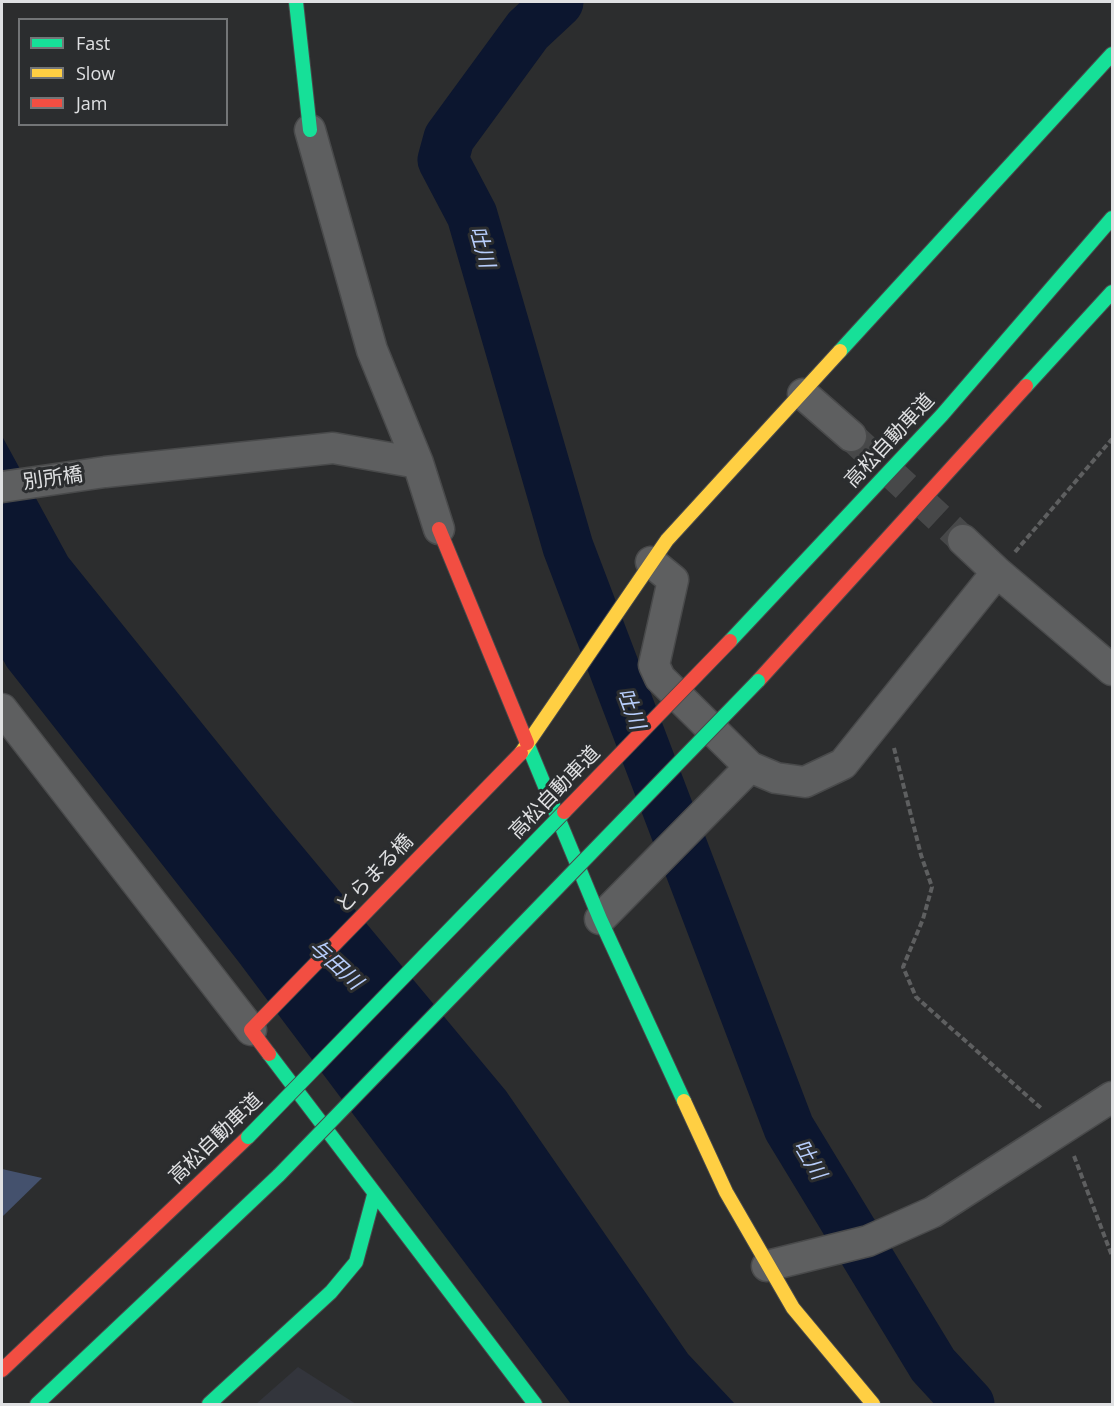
<!DOCTYPE html>
<html>
<head>
<meta charset="utf-8">
<style>
  body { margin:0 }
  #map { position:relative; width:1114px; height:1406px; overflow:hidden; background:#2c2d2e; font-family:"Open Sans",sans-serif }
  canvas { display:block }
  .frame { position:absolute; inset:0; border:3px solid #dfe0e2; pointer-events:none }
  .legend { position:absolute; left:18px; top:18px; width:210px; height:108px; box-sizing:border-box; background:#2b2d2f; border:2px solid #737577; margin:0; padding:8px 10px; list-style:none; font-size:18px; color:#dfe0e2 }
  .legend li { display:flex; align-items:center; gap:12px; height:30px }
  .legend b { width:30px; border:2px solid #737577 }
</style>
</head>
<body>
<div id="map">
<canvas width="1114" height="1406"></canvas>
<div class="frame"></div>
<ul class="legend">
<li><b style="height:8px;background:#16e098"></b>Fast</li>
<li><b style="height:8px;background:#ffcf43"></b>Slow</li>
<li><b style="height:8px;background:#f24e42"></b>Jam</li>
</ul>
</div>
<script>
const g = document.querySelector('canvas').getContext('2d');
g.lineJoin = 'round';
function paint(path, color) {
  g.fillStyle = color;
  g.fill(path, 'evenodd');
}
function shape(rows) {
  const path = new Path2D();
  for (const r of rows) {
    path.moveTo(r[0], r[1]);
    for (let i = 2; i < r.length; i += 2) path.lineTo(r[i], r[i + 1]);
  }
  return path;
}
function strokePath(path, color, width, dash) {
  g.strokeStyle = color;
  g.lineWidth = width;
  g.lineCap = dash ? 'butt' : 'round';
  g.setLineDash(dash || []);
  g.stroke(path);
}
function write(font, color, halo, rows, align = 'center') {
  g.font = font + ' "Open Sans","Noto Sans JP",sans-serif';
  g.lineWidth = 6;
  g.setLineDash([]);
  g.textBaseline = 'middle';
  g.strokeStyle = halo;
  g.fillStyle = color;
  for (const [text, x, y, turn = 0] of rows) {
    g.save();
    g.translate(x, y);
    g.rotate((+turn || 0) * Math.PI / 180);
    g.textAlign = isNaN(turn) ? turn : align;
    if (halo) g.strokeText(text, 0, 0);
    g.fillText(text, 0, 0);
    g.restore();
  }
}
paint(shape([
  [298,1367,356,1404,256,1404]
]), '#33353c');
paint(shape([
  [2,1169,42,1178,2,1217]
]), '#44516d');
paint(shape([
  [2,436,68,557,276,815,506,1091,688,1354,735,1404,571,1404,238,961,7,667,2,658]
]), '#0c162f');
strokePath(shape([
  [558,2,528,30,449,138,443,160,472,215,568,547,789,1128,933,1365,969,1404]
]), '#0c162f', 51);
strokePath(shape([
  [851,436,963,540]
]), '#474849', 30, [30, 15]);
const street = shape([
  [310,130,372,350,418,463,439,529],
  [803,394,851,436],
  [2,487,105,472,333,448,418,463],
  [963,540,997,572,1112,670],
  [651,562,673,580,654,665,660,678,750,767,776,778,805,782,843,764,997,572],
  [2,709,251,1030],
  [600,919,750,767],
  [767,1266,868,1241,933,1212,1112,1097]
]);
const fast = shape([
  [296,2,310,130],
  [840,351,1112,54],
  [1026,386,1112,292],
  [730,641,942,415,1112,218],
  [527,743,600,919,684,1101],
  [269,1054,535,1404],
  [37,1404,279,1175],
  [209,1404,331,1292,356,1262,374,1195]
]);
const slow = shape([
  [521,753,667,540,840,351],
  [684,1101,726,1192,793,1308,873,1404]
]);
const jam = shape([
  [439,529,527,743],
  [758,681,1026,386],
  [269,1054,251,1030,521,753],
  [2,1370,248,1137]
]);
strokePath(street, '#494a4b', 33);
strokePath(fast, '#494a4b', 16);
strokePath(slow, '#494a4b', 16);
strokePath(jam, '#494a4b', 16);
strokePath(shape([
  [1015,552,1112,439],
  [894,748,921,855,932,887,923,919,903,967,916,997,1042,1109],
  [1074,1156,1112,1256]
]), '#5e5f60', 4, [6, 3]);
strokePath(street, '#5e5f60', 30);
strokePath(fast, '#16e098', 14);
strokePath(slow, '#ffcf43', 14);
strokePath(jam, '#f24e42', 14);
const fastBridge = shape([
  [248,1137,564,812],
  [279,1175,758,681]
]);
const jamBridge = shape([
  [564,812,730,641]
]);
strokePath(fastBridge, '#494a4b', 16, []);
strokePath(jamBridge, '#494a4b', 16, []);
strokePath(fastBridge, '#16e098', 14);
strokePath(jamBridge, '#f24e42', 14);
write('20px', '#dfe0e2', '#2b2d2f', [
  ["高松自動車道",890,441,-47],
  ["別所橋",53,479,-8],
  ["高松自動車道",555,793,-46],
  ["とらまる橋",375,874,-46],
  ["高松自動車道",216,1139,-44]
]);
write('italic 21px', '#b8cefc', '#2b2d2f', [
  ["吐川",481,247,74],
  ["吐川",630,709,69],
  ["与田川",335,965,42],
  ["吐川",809,1160,59]
]);
</script>
</body>
</html>
